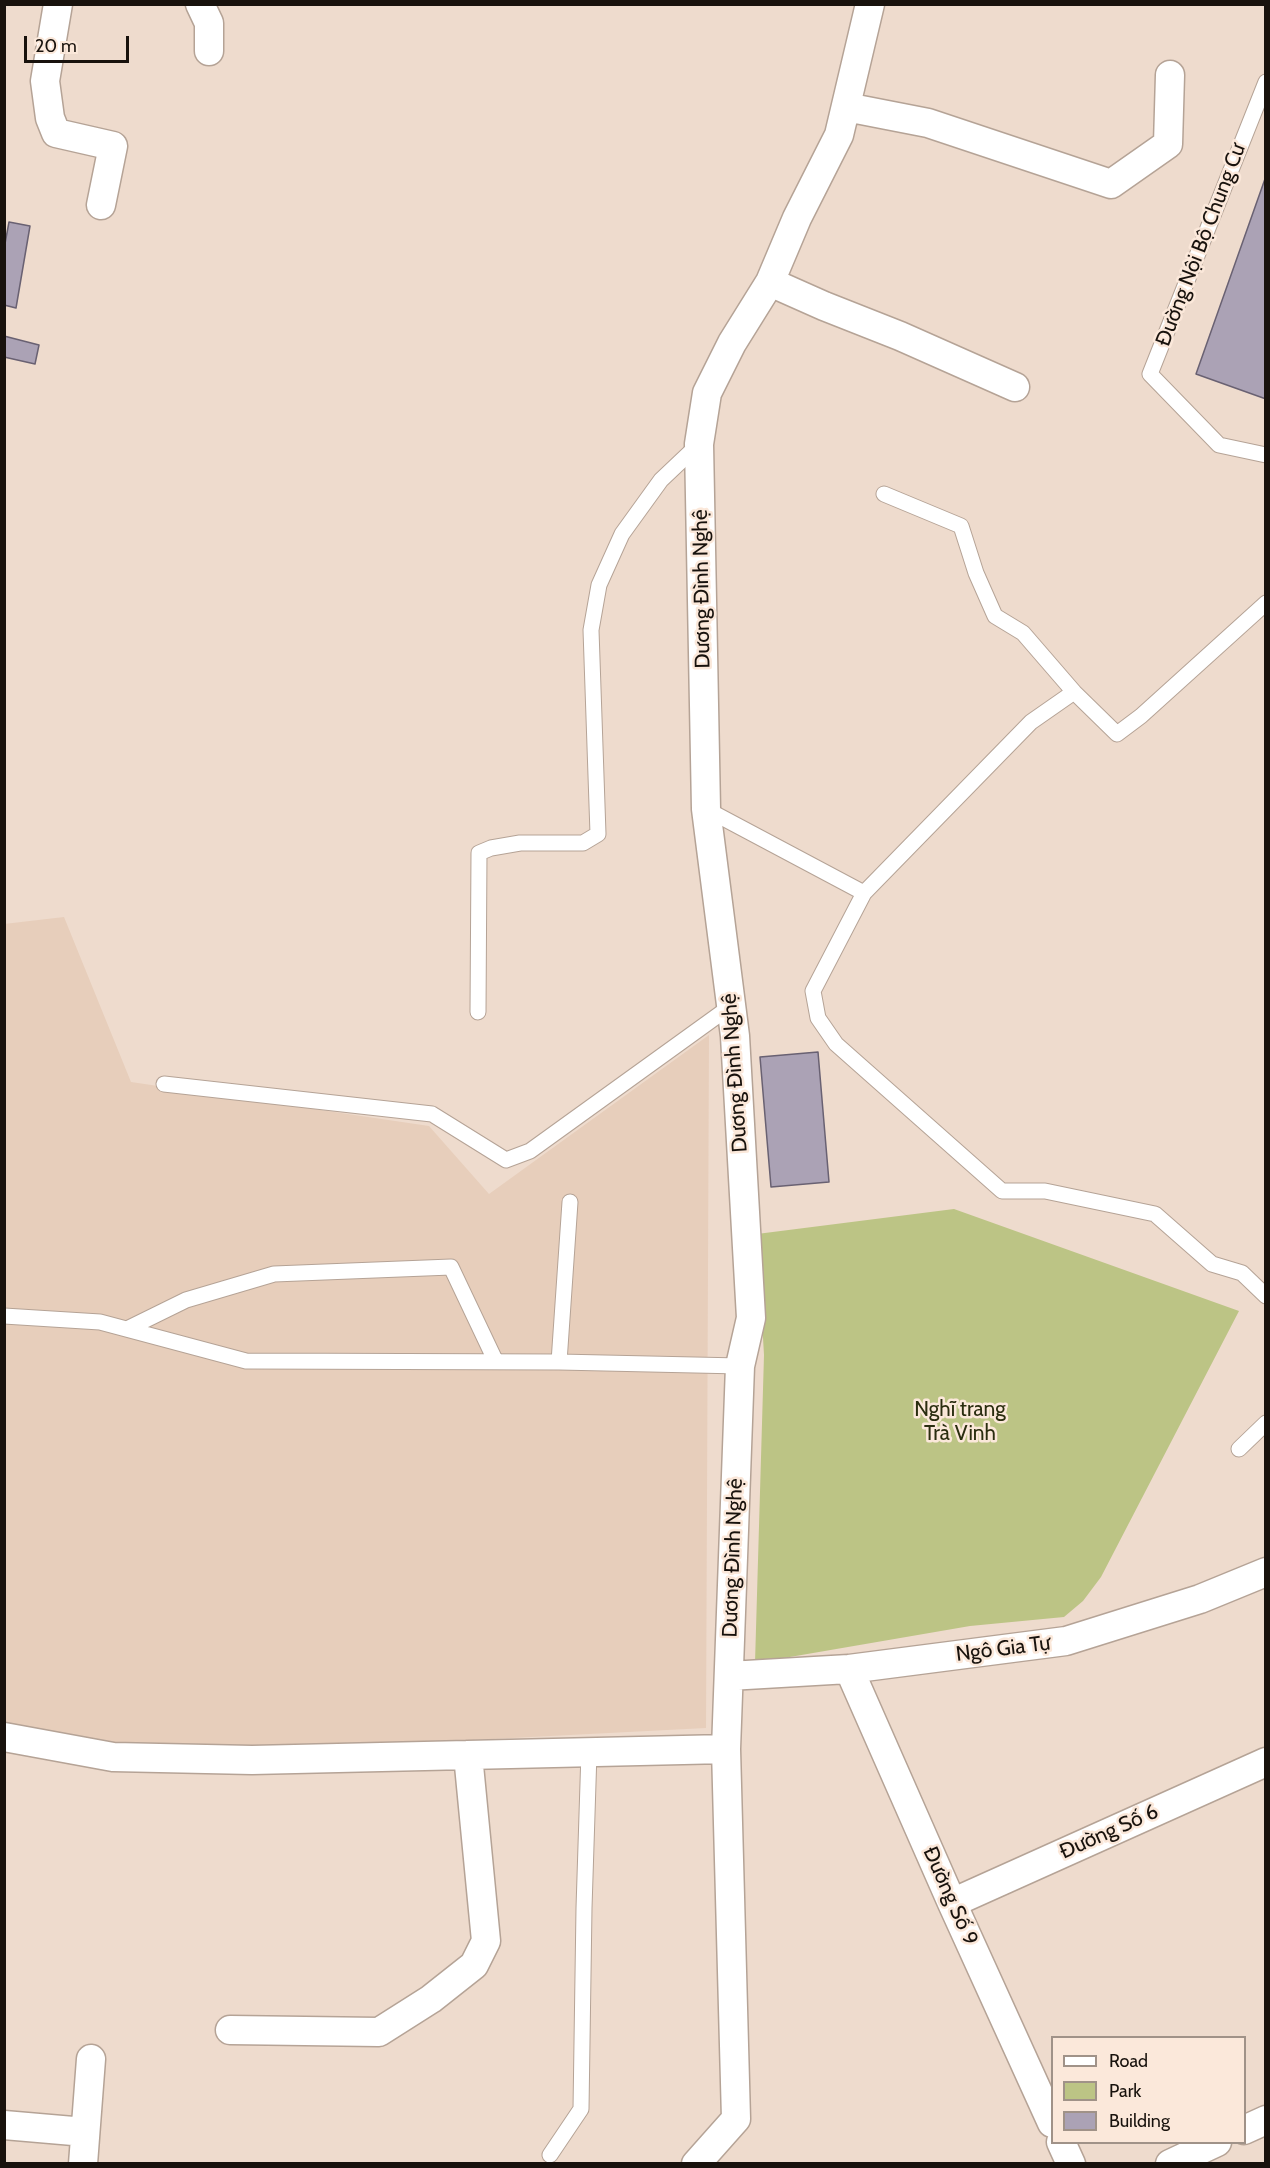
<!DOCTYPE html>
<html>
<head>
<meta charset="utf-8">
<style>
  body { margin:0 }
  #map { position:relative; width:1270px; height:2168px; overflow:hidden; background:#eedbcd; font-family:Cabin,sans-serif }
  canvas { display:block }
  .frame { position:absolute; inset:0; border:6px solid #18120d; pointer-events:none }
  .legend { position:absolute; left:1051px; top:2036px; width:195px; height:108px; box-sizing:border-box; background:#fbe8da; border:2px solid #a09288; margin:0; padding:8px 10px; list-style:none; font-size:18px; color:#18120d }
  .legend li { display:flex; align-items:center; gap:12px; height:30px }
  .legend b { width:30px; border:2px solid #a09288 }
  .scale { position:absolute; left:24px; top:36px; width:105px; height:27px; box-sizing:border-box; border:3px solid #18120d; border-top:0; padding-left:8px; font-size:18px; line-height:21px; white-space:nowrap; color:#18120d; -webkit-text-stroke:4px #fbe8da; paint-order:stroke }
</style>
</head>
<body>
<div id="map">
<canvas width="1270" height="2168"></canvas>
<div class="frame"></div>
<ul class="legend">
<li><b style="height:8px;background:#fff"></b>Road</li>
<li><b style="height:16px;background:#bcc485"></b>Park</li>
<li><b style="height:16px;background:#aba2b5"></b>Building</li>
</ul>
<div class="scale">20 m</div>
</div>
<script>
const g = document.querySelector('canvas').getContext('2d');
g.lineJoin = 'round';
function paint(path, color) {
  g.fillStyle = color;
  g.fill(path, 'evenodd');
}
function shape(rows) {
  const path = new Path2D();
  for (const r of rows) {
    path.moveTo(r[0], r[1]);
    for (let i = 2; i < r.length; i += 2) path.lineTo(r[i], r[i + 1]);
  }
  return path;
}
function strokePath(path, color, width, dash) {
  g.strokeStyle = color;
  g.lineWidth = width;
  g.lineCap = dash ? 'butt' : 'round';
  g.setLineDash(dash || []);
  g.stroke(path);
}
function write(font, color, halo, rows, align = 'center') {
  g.font = font + ' Cabin,sans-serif';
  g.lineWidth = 5;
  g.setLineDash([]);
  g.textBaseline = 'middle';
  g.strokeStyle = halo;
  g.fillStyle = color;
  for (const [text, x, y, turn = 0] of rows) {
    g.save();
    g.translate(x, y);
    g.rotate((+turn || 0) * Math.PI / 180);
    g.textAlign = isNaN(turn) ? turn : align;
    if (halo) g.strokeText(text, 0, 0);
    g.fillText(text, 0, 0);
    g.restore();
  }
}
paint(shape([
  [64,917,131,1082,429,1126,489,1194,709,1035,706,1728,220,1753,5,1735,4,924]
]), '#e7cebb');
paint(shape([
  [954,1209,1239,1311,1101,1577,1083,1601,1064,1617,970,1626,755,1663,764,1355,757,1234]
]), '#bcc485');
const building = shape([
  [1266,176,1266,399,1196,374,1266,176],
  [9,222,30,226,16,308,4,305,4,249,9,222],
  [4,336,39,345,35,364,4,357,4,336],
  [818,1052,829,1182,771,1187,760,1057,818,1052]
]);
paint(building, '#aba2b5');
strokePath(building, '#696172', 1.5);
const service = shape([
  [1266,82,1150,374,1219,445,1266,455],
  [884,494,961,526,976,573,995,616,1023,633,1074,692],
  [706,809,864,893,813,991,818,1018,836,1044,1002,1191,1045,1191,1155,1214,1212,1264,1242,1273,1266,1296],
  [864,893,1031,722,1074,692,1117,734,1141,716,1266,603],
  [478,1012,479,853,491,848,520,843,583,843,598,834,591,630,599,585,622,534,661,480,699,444],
  [164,1084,432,1114,506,1160,530,1151,731,1006],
  [4,1316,100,1322,246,1361,559,1362,740,1366],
  [127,1329,186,1300,274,1274,451,1267,496,1362],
  [559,1362,570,1202],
  [1239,1449,1266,1423],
  [550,2155,581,2109,584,1908,589,1752]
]);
const minor = shape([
  [58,4,45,81,50,118,56,133,113,146,101,205],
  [200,4,209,23,209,51],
  [846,107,928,123,1111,184,1168,144,1170,75],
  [770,282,824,306,900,336,1015,387],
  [849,1669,952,1903,1052,2123],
  [729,1676,849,1669,1066,1641,1200,1599,1266,1572],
  [4,1737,113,1757,252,1760,726,1749],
  [952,1903,1266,1762],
  [230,2030,379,2032,431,1999,474,1965,486,1941,468,1755],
  [4,2125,85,2132],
  [1244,2130,1266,2120],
  [1061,2142,1071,2164],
  [83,2164,91,2059],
  [696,2164,736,2119,726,1749,740,1366,751,1318,735,1036,706,809,699,444,707,393,732,343,770,282,797,218,839,135,870,4],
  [1170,2164,1217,2142]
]);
strokePath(service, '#b5a396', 17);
strokePath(minor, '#b5a396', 31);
strokePath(service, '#fff', 15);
strokePath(minor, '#fff', 28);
write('21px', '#18120d', '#fbe8da', [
  ["Đường Nội Bộ Chung Cư",1201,245,-69],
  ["Dương Đình Nghệ",702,589,-91],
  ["Dương Đình Nghệ",735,1073,-94],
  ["Dương Đình Nghệ",733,1558,-88],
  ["Ngô Gia Tự",1003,1649,-7],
  ["Đường Số 6",1109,1832,-24],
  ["Đường Số 9",950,1896,66]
]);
write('21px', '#2a2d0f', '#fbe8da', [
  ["Nghĩ trang",960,1410],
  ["Trà Vinh",960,1434]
]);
</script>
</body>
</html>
